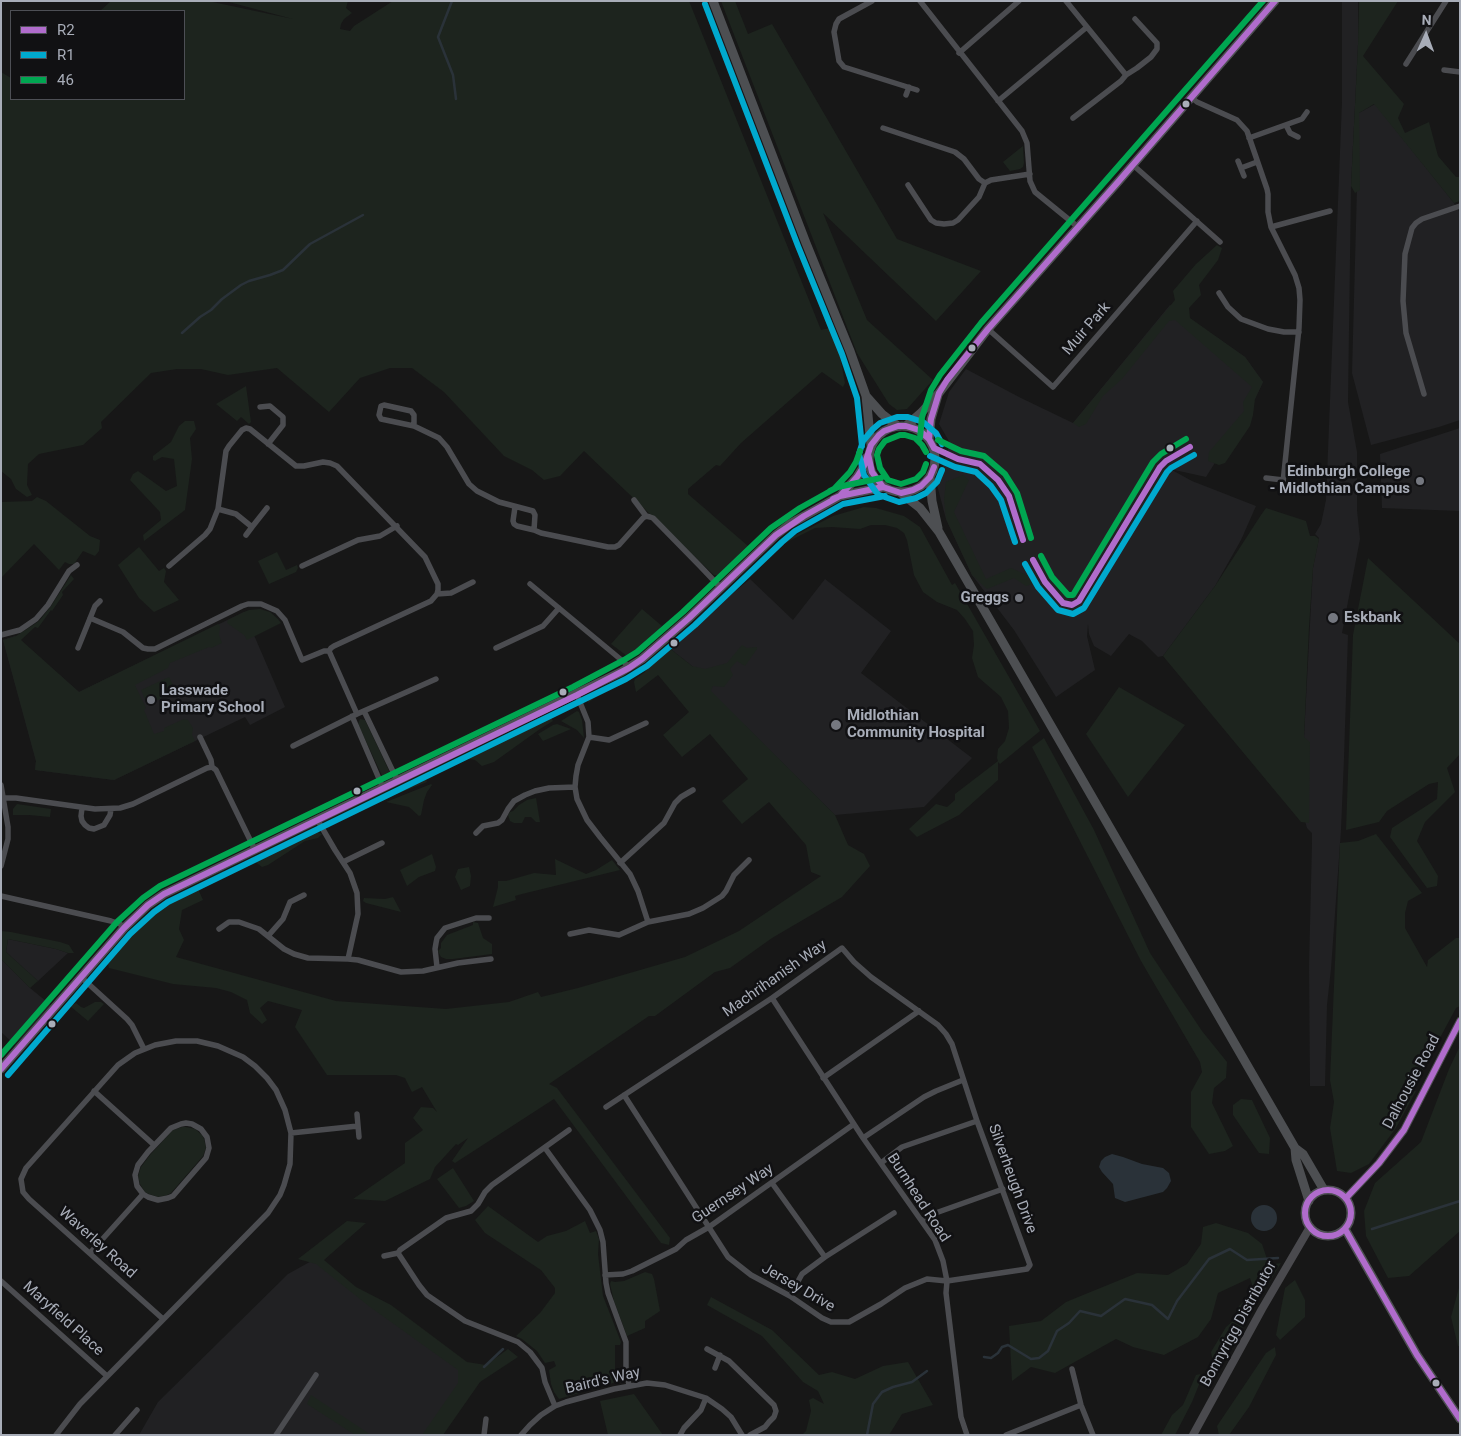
<!DOCTYPE html>
<html>
<head>
<meta charset="utf-8">
<style>
  body { margin:0 }
  #map { position:relative; width:1461px; height:1436px; overflow:hidden; background:#171717; font-family:Roboto,sans-serif }
  canvas { display:block }
  .frame { position:absolute; inset:0; border:2px solid #a8adb8; pointer-events:none }
  .legend { position:absolute; left:10px; top:10px; width:175px; height:90px; box-sizing:border-box; background:#111113; border:1px solid #4d4f55; margin:0; padding:6px 9px; list-style:none; font-size:15px; color:#a8adb8 }
  .legend li { display:flex; align-items:center; gap:10px; height:25px }
  .legend b { width:25px; border:1px solid #4d4f55 }
  .north { position:absolute; left:1401px; top:10px; width:50px; height:50px; -webkit-text-stroke:4px #111113; paint-order:stroke; rotate:2deg; font-size:14px; font-weight:700; line-height:20px; text-align:center; color:#a8adb8 }
  .north::after { content:''; display:block; margin:auto; width:18px; height:22px; background:#a8adb8; clip-path:polygon(50% 0,100% 100%,50% 72%,0 100%) }
</style>
</head>
<body>
<div id="map">
<canvas width="1461" height="1436"></canvas>
<div class="frame"></div>
<ul class="legend">
<li><b style="height:6px;background:#b06ccc"></b>R2</li>
<li><b style="height:6px;background:#00a9ce"></b>R1</li>
<li><b style="height:6px;background:#00a651"></b>46</li>
</ul>
<div class="north">N</div>
</div>
<script>
const g = document.querySelector('canvas').getContext('2d');
g.lineJoin = 'round';
function paint(path, color) {
  g.fillStyle = color;
  g.fill(path, 'evenodd');
}
function shape(rows) {
  const path = new Path2D();
  for (const r of rows) {
    if (r.length === 3) {
      path.moveTo(r[0] + r[2], r[1]);
      path.arc(r[0], r[1], r[2], 0, 2 * Math.PI);
      continue;
    }
    path.moveTo(r[0], r[1]);
    for (let i = 2; i < r.length; i += 2) path.lineTo(r[i], r[i + 1]);
  }
  return path;
}
function strokePath(path, color, width, dash) {
  g.strokeStyle = color;
  g.lineWidth = width;
  g.lineCap = dash ? 'butt' : 'round';
  g.setLineDash(dash || []);
  g.stroke(path);
}
function write(font, color, halo, rows, align = 'center') {
  g.font = font + ' Roboto,sans-serif';
  g.lineWidth = 5;
  g.setLineDash([]);
  g.textBaseline = 'middle';
  g.strokeStyle = halo;
  g.fillStyle = color;
  for (const [text, x, y, turn = 0] of rows) {
    g.save();
    g.translate(x, y);
    g.rotate((+turn || 0) * Math.PI / 180);
    g.textAlign = isNaN(turn) ? turn : align;
    if (halo) g.strokeText(text, 0, 0);
    g.fillText(text, 0, 0);
    g.restore();
  }
}
paint(shape([
  [1342,1,1358,1,1358,45,1351,186,1348,402,1357,452,1357,510,1360,539,1342,633,1348,635,1344,758,1341,830,1331,969,1327,1005,1325,1086,1310,1086,1309,966,1312,843,1312,833,1307,828,1305,821,1304,737,1313,568,1319,538,1315,534,1321,524,1326,500,1342,102],
  [1375,104,1454,203,1460,213,1460,420,1439,427,1371,445,1352,373,1359,113],
  [1170,305,1245,357,1263,382,1255,399,1206,477,1170,469,1192,481,1256,506,1241,540,1215,586,1163,656,1158,657,1142,641,1129,634,1111,656,1094,646,1089,634,1088,624,1087,636,1095,670,1056,697,1014,630,972,575,946,519,937,485,950,443,939,424,949,392,966,369,1021,398,1073,423],
  [1460,428,1460,511,1382,508,1380,454],
  [750,579,793,620,825,579,891,631,861,673,972,758,924,807,835,815,710,691,692,666,668,647],
  [244,612,285,707,250,725,245,717,114,780,35,770,36,761,3,640,15,636,79,692],
  [8,939,56,949,68,953,38,981,6,952],
  [1,959,30,988,52,1006,15,1045,1,1032],
  [315,1259,465,1373,431,1435,139,1435,158,1402,288,1274]
]), '#212123');
paint(shape([
  [111,1,208,1,293,19,225,1,348,1,346,8,352,13,344,19,341,24,340,29,350,31,354,26,393,1,689,1,821,330,830,328,838,346,845,383,843,387,822,372,741,443,720,466,716,465,688,489,688,494,748,546,749,551,724,575,714,575,584,451,560,476,544,480,532,470,504,456,444,392,412,368,390,368,360,378,329,412,277,368,228,375,201,369,177,369,151,373,101,422,102,428,83,445,39,454,28,464,27,485,32,495,27,497,16,489,11,479,1,471,1,72,11,78,11,99,184,99,184,11,100,11],
  [721,1,735,1,748,34,772,24,897,239,981,271,936,321,823,213,867,320,933,380,907,409,897,410,889,404,857,353],
  [1359,1,1398,1,1363,56,1404,104,1398,118,1405,133,1429,122,1438,156,1456,177,1460,177,1460,201,1454,203,1374,104,1359,113,1360,190,1355,193,1351,186,1358,45],
  [1023,146,1024,163,1023,167,1020,169,1010,171,1003,162],
  [1217,245,1222,248,1218,260,1199,285,1201,295,1189,308,1190,318,1245,357,1263,382,1255,399,1253,415,1250,426,1225,463,1219,465,1208,461,1209,452,1244,411,1243,402,1252,387,1175,320,1169,321,1122,379,1103,396,1086,424,1079,427,1073,423,1175,300,1173,291,1196,264],
  [246,386,251,422,249,424,241,417,237,421,216,404],
  [185,421,194,421,196,429,190,438,192,459,185,510,144,541,143,535,161,520,160,512,130,480,133,474,138,471,166,491,177,486,174,459,162,457,155,461,153,460,153,456,171,442,179,426],
  [963,475,969,480,954,512,986,579,1011,568,1031,577,1032,584,1026,586,1014,578,987,589,972,575,946,519,944,499,946,482],
  [37,497,46,501,90,536,100,540,99,551,95,556,83,551,74,564,69,564,65,562,59,570,34,544,1,578,1,502,32,501],
  [864,507,876,508,904,516,920,527,952,585,955,583,1040,731,1000,764,998,762,998,780,959,815,917,837,909,829,936,804,947,807,955,800,955,794,998,761,997,758,998,749,1005,741,1009,728,1008,711,1001,697,978,677,972,658,974,645,973,631,965,619,957,610,937,602,923,592,914,575,907,540,904,533,897,528,885,525,871,525,860,529,832,527,815,528,779,546,778,544,833,516],
  [1266,508,1306,521,1310,536,1315,536,1319,539,1313,568,1309,627,1304,737,1310,742,1309,823,1301,822,1163,656,1215,586,1261,515],
  [139,547,159,571,164,568,166,571,164,582,179,600,154,612,139,598,118,565],
  [277,552,286,570,297,565,298,568,296,572,269,584,258,561],
  [1368,558,1460,644,1460,754,1447,768,1455,792,1425,822,1417,841,1438,876,1437,886,1427,888,1390,837,1392,828,1437,799,1438,782,1429,784,1387,811,1379,822,1346,830,1353,635],
  [71,575,74,579,62,592,63,595,52,611,51,610,38,628,35,627,21,640,79,692,218,624,220,626,219,635,222,643,211,648,209,647,170,663,168,668,135,685,146,708,144,710,154,734,164,731,164,728,184,719,188,720,193,728,192,735,195,741,114,780,35,770,36,761,3,640,16,636,30,627,39,621,51,606],
  [260,609,270,612,278,619,281,623,247,640,244,635,227,623,228,620,244,612,249,610],
  [642,609,662,626,653,635,637,654,633,656,627,656,611,644],
  [742,645,747,648,757,647,757,649,745,666,737,661,730,669,733,675,724,687,713,686,711,691,835,815,848,845,864,854,870,866,842,897,772,938,730,968,715,972,655,1016,649,1016,549,1084,557,1088,670,1238,669,1245,661,1243,554,1099,455,1163,452,1161,468,1138,458,1145,456,1144,435,1167,430,1179,385,1201,353,1199,405,1163,405,1143,423,1130,413,1118,421,1107,433,1108,437,1112,422,1087,412,1092,405,1078,396,1075,327,1075,295,1027,302,1010,268,1001,260,1008,267,1020,262,1024,250,1013,247,1000,231,992,216,988,173,984,109,968,107,960,115,949,136,925,155,907,224,870,225,875,199,891,203,900,182,910,179,929,184,940,176,957,336,1001,446,1009,509,1002,538,992,541,997,578,988,685,957,739,931,821,876,811,872,806,845,769,802,742,824,722,801,748,779,710,734,682,757,663,735,689,712,658,675,636,692,634,682,635,679,645,672,650,660,668,647,692,666,705,669,727,663],
  [640,665,642,667,644,665,645,667,640,672,600,694,588,703,589,698,596,693,595,691,630,673],
  [169,677,176,691,147,705,141,690],
  [1119,687,1185,725,1128,797,1086,734],
  [577,711,579,712,582,720,584,738,577,730,561,721],
  [549,714,553,721,540,729,494,762,482,766,475,760,469,759,460,760,454,762,453,760],
  [360,719,365,720,392,777,384,780,358,724],
  [557,724,571,729,543,741,538,734,553,725],
  [1044,738,1094,830,1150,953,1202,1031,1227,1062,1226,1078,1214,1088,1212,1103,1233,1146,1225,1151,1209,1154,1191,1127,1191,1092,1202,1072,1200,1062,1141,961,1032,747],
  [424,774,427,782,364,807,334,822,328,829,328,822,331,819,386,793,388,796,395,792,394,789],
  [431,784,432,785,427,792,424,800,421,815,419,816,409,807,386,802],
  [536,798,540,822,536,822,531,817,525,817,522,823,514,823,510,821,508,815,510,812,513,811,519,805,527,800],
  [17,804,51,809,50,817,29,815,13,815,13,809],
  [311,829,322,834,318,838,305,841,268,865,262,867,250,858],
  [1376,834,1422,893,1408,901,1405,913,1405,928,1427,967,1428,960,1456,938,1460,938,1460,1006,1456,1008,1412,1090,1416,1091,1396,1128,1369,1164,1351,1173,1337,1171,1330,1128,1334,1102,1330,1080,1340,843,1358,841],
  [432,854,436,867,435,871,419,877,407,886,400,870],
  [555,859,586,874,596,870,612,860,620,870,522,894,515,896,516,900,493,907,498,887,498,881,506,881,534,873,556,875],
  [469,867,471,876,470,886,461,890,455,877,458,869],
  [393,897,401,912,366,903,363,901,364,898,385,899],
  [473,922,478,923,483,938,492,944,492,954,453,959,446,959,441,957,438,951,441,948,441,943,447,935,473,925],
  [1,931,11,932,60,942,69,945,74,953,68,953,56,949,8,939,6,952,38,981,30,988,1,959],
  [95,1002,101,1002,104,1004,88,1021,70,1006,76,1003,81,1007,84,1008],
  [1460,1046,1460,1231,1409,1276,1388,1278,1366,1236,1364,1211,1375,1183,1421,1142,1449,1069],
  [1241,1099,1252,1100,1270,1138,1269,1154,1259,1153,1233,1115,1233,1105],
  [182,1127,186,1127,195,1129,202,1135,204,1139,206,1148,203,1156,171,1193,167,1195,158,1197,149,1194,145,1192,140,1184,138,1176,141,1167,150,1155,173,1130],
  [453,1168,474,1201,466,1206,459,1208,437,1179],
  [488,1206,538,1242,547,1236,566,1231,585,1221,590,1233,596,1231,599,1239,598,1254,603,1296,621,1342,620,1345,615,1345,615,1372,621,1371,623,1380,559,1399,554,1392,551,1384,549,1370,556,1366,554,1361,545,1363,537,1351,522,1339,516,1336,540,1313,555,1293,555,1288,541,1270,485,1233,475,1220],
  [347,1221,366,1223,324,1260,356,1287,391,1305,467,1362,486,1365,508,1349,518,1357,480,1382,443,1435,422,1435,458,1383,458,1370,370,1307,316,1264,298,1259],
  [1216,1223,1248,1233,1262,1244,1269,1265,1281,1263,1215,1373,1211,1352,1226,1327,1234,1320,1239,1306,1254,1291,1250,1278,1218,1293,1211,1319,1198,1337,1164,1355,1133,1347,1116,1339,1055,1373,1031,1367,1012,1381,1009,1326,1041,1321,1066,1302,1137,1273,1168,1275,1187,1264,1201,1244,1203,1227],
  [645,1272,652,1274,654,1279,660,1311,645,1321,645,1328,627,1336,614,1301,610,1284,611,1281,615,1282,624,1281],
  [1295,1280,1305,1300,1305,1317,1280,1340,1276,1335,1285,1288],
  [1460,1284,1460,1346,1458,1346,1451,1317],
  [711,1297,772,1330,819,1375,832,1372,855,1379,883,1366,908,1362,933,1405,902,1414,889,1435,802,1435,806,1431,811,1411,809,1400,813,1398,824,1404,818,1391,803,1382,762,1336,707,1305],
  [1275,1347,1276,1355,1249,1407,1229,1435,1219,1435,1217,1426,1266,1353],
  [1200,1374,1202,1377,1192,1402,1175,1435,1161,1435,1172,1415,1183,1405,1196,1375],
  [634,1394,663,1435,608,1435,600,1401],
  [311,1395,371,1435,355,1435,307,1404]
]), '#1d241e');
paint(shape([
  [1112,1154,1123,1157,1142,1164,1163,1168,1169,1173,1171,1181,1167,1188,1163,1192,1125,1202,1115,1198,1113,1184,1102,1172,1099,1167,1101,1161,1105,1157],
  [1264,1218,13]
]), '#2a3239');
strokePath(shape([
  [452,1,438,37,453,75,456,99],
  [182,333,200,317,211,310,222,299,241,285,249,281,270,275,283,270,310,244,363,215],
  [1372,1229,1460,1201],
  [984,1357,991,1358,998,1353,1002,1347,1008,1345,1031,1359,1039,1358,1048,1351,1057,1331,1069,1323,1080,1311,1101,1316,1125,1299,1152,1305,1168,1319,1177,1301,1209,1259,1230,1249,1247,1260,1278,1258],
  [484,1367,503,1349],
  [867,1435,873,1404,882,1392,893,1387,912,1382,927,1371]
]), '#2a3239', 2.5);
strokePath(shape([
  [872,1,839,19,836,24,834,32,839,61,844,67,917,90],
  [920,1,1022,131,1027,143,1030,181,1035,192,1078,227],
  [1066,1,1126,75],
  [959,53,1019,1],
  [1406,64,1446,1],
  [1444,70,1460,72],
  [906,95,909,87],
  [1191,97,1197,102,1237,120,1247,131,1267,189,1268,194,1268,212,1271,227,1295,275,1299,288,1300,300,1299,328,1282,492],
  [998,101,1087,27],
  [1073,118,1121,81,1126,75,1137,68,1151,57,1157,49,1157,43,1135,19],
  [1286,125,1290,133,1298,137],
  [883,128,955,152,964,159,979,179,985,183,991,180,1030,174],
  [1249,138,1302,119,1307,112],
  [1238,161,1244,176],
  [1133,165,1220,242],
  [1241,168,1257,162],
  [908,185,931,220,936,223,944,224,953,223,958,220,979,197,985,183],
  [1271,227,1330,211],
  [1219,293,1228,307,1241,319,1268,329,1284,332,1299,332],
  [988,329,1053,387,1197,221],
  [1424,394,1406,333,1403,301,1405,254,1412,228,1416,223,1422,219,1460,206],
  [260,407,270,406,283,417,283,425,268,444],
  [414,426,414,415,411,411,384,405,381,406,379,415,381,419,414,426,439,438,447,447,469,484,477,491,499,502,533,511,535,515,534,530],
  [1266,478,1283,480],
  [634,500,646,516],
  [515,507,513,521,514,524,517,526,534,530,541,533,608,547,615,547,619,545,643,518,646,516,650,517,653,518,700,566,720,587],
  [218,509,236,514,252,527,246,535],
  [252,527,267,508],
  [169,566,205,535,210,529,218,509,226,451,229,446,242,430,246,428,250,429,296,466,304,466,323,462,330,463,337,466,425,557,438,584,438,590,437,594],
  [302,566,358,540,380,536,397,526],
  [530,584,625,663,629,668],
  [437,594,451,593,473,582],
  [90,618,123,632,143,648,148,649,155,649,242,606,248,604,261,604,277,611,285,620,302,660,324,651,329,651],
  [1,635,20,630,36,619,48,605,69,571,77,565],
  [78,648,95,606,100,601],
  [496,648,543,626,559,608],
  [329,651,331,648,334,646,431,601,437,594],
  [329,651,357,714],
  [577,695,588,722,589,737,578,765,576,776,575,787,577,799,587,820,600,837,630,874,638,891,648,922],
  [364,711,398,782],
  [352,716,383,788],
  [200,737,211,760,212,767,216,770,255,850],
  [589,737,609,740,646,723],
  [293,746,357,714,436,679],
  [1,785,8,827,8,839,1,866],
  [4,798,16,798,95,809,120,808,133,804,207,768,212,767],
  [82,808,81,816,82,821,85,825,89,828,94,829,104,825,110,815,111,809],
  [318,821,335,850,350,873,357,893,358,914,348,959],
  [476,833,483,826,498,823,502,820,508,809,514,801,525,795,535,791,549,788,575,787],
  [343,862,382,843],
  [620,863,664,823,675,803,681,797,693,790],
  [1,896,111,921,120,924,124,928],
  [219,929,229,922,239,922,259,929,284,949,294,954,308,958,348,959,358,960,401,972,423,971,458,963,491,959],
  [570,934,589,930,619,935,648,922,689,914,703,908,722,896,726,891,734,875,749,860],
  [268,936,283,919,290,902,304,895],
  [437,967,435,949,436,943,437,938,445,928,476,918,489,918],
  [82,978,127,1019,132,1025,144,1049],
  [772,998,863,1138,935,1240,943,1261,947,1281,946,1293,961,1417,967,1435],
  [823,1078,919,1011],
  [94,1091,154,1145],
  [606,1107,772,998,842,948,854,962,871,977,938,1025,946,1034,952,1044,977,1121,1030,1265,1027,1269,947,1281,927,1279,905,1288,881,1304,849,1322,831,1322,822,1318,790,1296,751,1275,728,1257,624,1095],
  [357,1114,359,1137],
  [186,1123,192,1124,201,1129,207,1137,209,1148,206,1158,173,1196,168,1198,158,1200,148,1197,143,1194,137,1186,135,1175,138,1165,148,1152,171,1128,181,1124,186,1123],
  [291,1133,358,1126],
  [863,1138,924,1097,936,1091,963,1080],
  [545,1148,590,1210,600,1230,603,1242,606,1283,608,1293,626,1342,626,1370,629,1385],
  [881,1163,902,1147,977,1121],
  [772,1183,825,1257,894,1213],
  [922,1221,930,1215,1003,1189],
  [90,1253,143,1194],
  [384,1256,398,1253],
  [605,1275,623,1274,632,1271,676,1249,686,1240,709,1227,854,1124],
  [1,1281,107,1376],
  [790,1296,802,1274,825,1257],
  [707,1349,729,1361,774,1405,776,1411,774,1417,769,1422,765,1427,750,1435],
  [715,1368,720,1355],
  [1072,1369,1081,1405,1093,1435],
  [555,1406,545,1382,542,1368,530,1352,518,1342,465,1321,427,1295,419,1285,398,1253,400,1250,446,1218,471,1211,478,1204,485,1192,492,1185,569,1130],
  [56,1435,80,1404,268,1213,280,1195,284,1185,290,1164,291,1133,285,1110,276,1090,267,1078,255,1066,243,1057,218,1046,197,1041,176,1041,155,1045,135,1053,118,1065,26,1168,21,1179,23,1192,29,1199,163,1319],
  [115,1435,137,1410],
  [276,1435,316,1375],
  [484,1435,486,1419],
  [521,1435,530,1425,541,1415,555,1406,566,1402,614,1389,647,1383,665,1385,706,1398,722,1409,731,1417,742,1435],
  [680,1435,684,1428,701,1410,706,1398],
  [1006,1435,1081,1405]
]), '#4b4c50', 5.5);
strokePath(shape([
  [1346,1198,1379,1163,1404,1130,1460,1021],
  [1193,1435,1262,1309,1310,1227]
]), '#4a4a4e', 8);
strokePath(shape([
  [713,1,806,243,850,351,866,396,871,445],
  [866,396,882,414,898,426],
  [902,459,33],
  [906,426,921,413,939,393,988,329,1118,182,1275,1],
  [929,439,931,419,938,395],
  [930,477,932,501,938,528],
  [901,493,920,508,939,532,1295,1148,1303,1154,1324,1190],
  [841,495,857,477,864,466,867,457],
  [1,1069,124,928,148,905,164,894,621,672,642,659,689,618,776,535,790,524,840,496,883,487],
  [1295,1148,1296,1160,1309,1201],
  [1328,1213,23],
  [1345,1229,1417,1355,1460,1419]
]), '#4d4f52', 9);
strokePath(shape([
  [929,439,931,419,939,393,947,380,988,329,1118,182,1275,1],
  [934,448,929,439,919,430,906,426,898,426,884,431,879,435,871,445,868,454,872,472,883,487,901,493,913,490,921,486,930,477,934,467],
  [934,448,958,459,980,464,998,480,1009,496,1023,540],
  [833,499,840,496,883,487],
  [1033,560,1045,582,1063,603,1072,605,1079,601,1160,467,1166,461,1190,447],
  [1,1069,124,928,148,905,164,894,577,695,629,668,642,659,689,618,776,535,804,516,840,496,857,477,864,466,868,454],
  [1328,1213,23],
  [1346,1198,1379,1163,1404,1130,1460,1021],
  [1345,1229,1417,1355,1460,1419]
]), '#b06ccc', 6);
strokePath(shape([
  [705,4,798,246,842,354,857,398,862,446],
  [942,444,936,433,923,422,908,417,897,417,880,423,873,429,863,441,859,454,864,475,876,492,879,495,899,502,916,498,926,493,937,482,942,470],
  [930,456,955,467,976,472,991,486,1001,500,1015,542],
  [1025,564,1038,587,1058,610,1073,614,1084,608,1167,472,1171,468,1194,455],
  [8,1075,130,934,154,912,168,902,626,679,647,666,695,625,782,542,795,531,843,504,885,496]
]), '#00a9ce', 6);
strokePath(shape([
  [920,438,922,417,931,390,940,375,981,323,1263,1],
  [938,440,961,451,984,456,1005,474,1017,493,1031,538],
  [926,464,923,472,916,479,901,484,888,480,880,468,877,455,879,449,885,441,900,435,905,435,915,438,922,445,926,452],
  [830,491,838,487,881,478],
  [1041,556,1052,577,1068,595,1073,595,1153,462,1161,454,1186,439],
  [1,1055,117,922,143,898,160,886,573,687,624,660,637,652,683,612,771,528,800,508,834,489,850,472,856,462,860,451]
]), '#00a651', 6);
for (const [x, y, r, color] of [
  [1186,104,4.5,"#a8adb8"],
  [972,348,4.5,"#a8adb8"],
  [1170,448,4.5,"#a8adb8"],
  [1420,481,5,"#757880"],
  [1019,598,5,"#757880"],
  [1333,618,6,"#757880"],
  [674,643,4.5,"#a8adb8"],
  [563,692,4.5,"#a8adb8"],
  [151,700,5,"#757880"],
  [836,725,6,"#757880"],
  [357,791,4.5,"#a8adb8"],
  [52,1024,4.5,"#a8adb8"],
  [1436,1383,4.5,"#a8adb8"]
]) {
  const dot = new Path2D();
  dot.arc(x, y, r, 0, 2 * Math.PI);
  g.fillStyle = color;
  g.fill(dot);
  strokePath(dot, '#111113', 2);
}
write('15px', '#a8adb8', '#111113', [
  ["Muir Park",1087,329,-49],
  ["Machrihanish Way",775,979,-35],
  ["Dalhousie Road",1412,1082,-62],
  ["Silverheugh Drive",1012,1179,70],
  ["Guernsey Way",733,1194,-34],
  ["Burnhead Road",918,1198,57],
  ["Waverley Road",97,1243,42],
  ["Jersey Drive",798,1288,30],
  ["Maryfield Place",63,1319,42],
  ["Bonnyrigg Distributor",1239,1324,-61],
  ["Baird's Way",603,1381,-13]
]);
write('bold 15px', '#a8adb8', '#111113', [
  ["Edinburgh College",1410,472,"right"],
  ["- Midlothian Campus",1410,489,"right"],
  ["Greggs",1009,598,"right"],
  ["Eskbank",1344,618],
  ["Lasswade",161,691],
  ["Primary School",161,708],
  ["Midlothian",847,716],
  ["Community Hospital",847,733]
], 'left');
</script>
</body>
</html>
